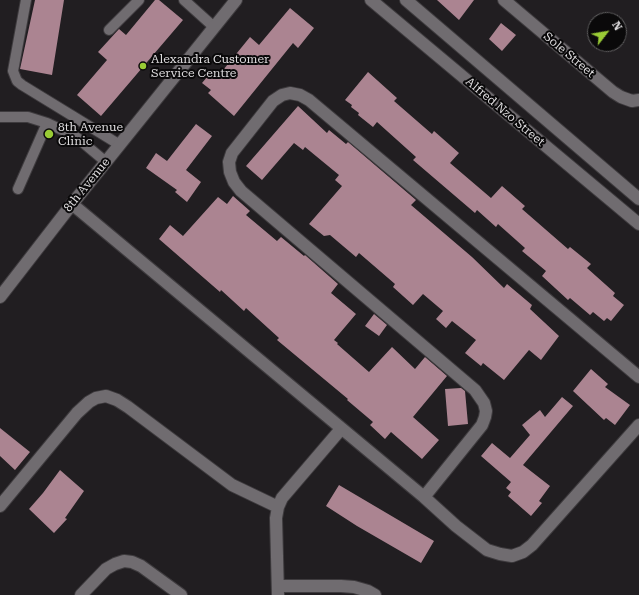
<!DOCTYPE html>
<html>
<head>
<meta charset="utf-8">
<style>
  body { margin:0 }
  #map { position:relative; width:639px; height:595px; overflow:hidden; background:#211e21; font-family:"Roboto Serif",serif }
  canvas { display:block }
  .north { position:absolute; left:587px; top:12px; width:40px; height:40px; box-sizing:border-box; background:#0a090a; border:1px solid #5f5e5f; border-radius:50%; rotate:59deg; font-size:11px; font-weight:700; line-height:16px; text-align:center; color:#dfdddf }
  .north::after { content:''; display:block; margin:auto; width:14px; height:18px; background:#99cb35; clip-path:polygon(50% 0,100% 100%,50% 72%,0 100%) }
</style>
</head>
<body>
<div id="map">
<canvas width="639" height="595"></canvas>
<div class="north">N</div>
</div>
<script>
const g = document.querySelector('canvas').getContext('2d');
g.lineJoin = 'round';
function paint(path, color) {
  g.fillStyle = color;
  g.fill(path, 'evenodd');
}
function shape(rows) {
  const path = new Path2D();
  for (const r of rows) {
    path.moveTo(r[0], r[1]);
    for (let i = 2; i < r.length; i += 2) path.lineTo(r[i], r[i + 1]);
  }
  return path;
}
function strokePath(path, color, width, dash) {
  g.strokeStyle = color;
  g.lineWidth = width;
  g.lineCap = dash ? 'butt' : 'round';
  g.setLineDash(dash || []);
  g.stroke(path);
}
function write(font, color, halo, rows, align = 'center') {
  g.font = font + ' "Roboto Serif",serif';
  g.lineWidth = 4;
  g.setLineDash([]);
  g.textBaseline = 'middle';
  g.strokeStyle = halo;
  g.fillStyle = color;
  for (const [text, x, y, turn = 0] of rows) {
    g.save();
    g.translate(x, y);
    g.rotate((+turn || 0) * Math.PI / 180);
    g.textAlign = isNaN(turn) ? turn : align;
    if (halo) g.strokeText(text, 0, 0);
    g.fillText(text, 0, 0);
    g.restore();
  }
}
paint(shape([
  [35,0,64,0,52,75,20,69],
  [155,0,159,0,183,20,101,116,77,95,107,60,98,52,119,29,126,35],
  [437,0,474,0,459,20],
  [290,8,314,28,298,48,293,43,234,116,208,93,211,90,202,83,213,70,219,75,250,37,259,45],
  [501,23,516,35,502,51,489,39],
  [368,72,397,98,394,101,432,134,434,131,459,153,450,163,491,198,502,186,525,206,522,209,568,249,570,247,591,264,587,268,615,293,613,296,624,305,611,321,607,318,604,321,593,312,590,315,570,298,568,300,542,276,546,271,522,251,525,248,498,224,496,227,477,210,475,213,413,160,416,157,377,122,373,127,358,115,359,113,351,107,352,105,345,100],
  [298,106,327,133,329,130,346,144,348,142,416,200,411,205,472,257,504,288,507,284,532,305,530,309,559,336,541,360,529,350,504,380,483,363,481,366,465,353,476,340,452,321,446,328,436,319,443,311,423,294,413,305,393,287,395,284,359,253,356,257,330,235,324,236,309,224,342,186,335,180,339,175,305,147,303,150,294,143,262,180,246,166],
  [196,124,212,136,186,170,201,182,187,202,175,192,177,190,146,168,156,153,167,161],
  [233,196,250,211,246,215,277,241,281,237,304,256,305,255,338,284,331,293,356,314,334,340,338,343,337,344,369,372,392,347,415,369,425,357,447,376,413,417,439,440,422,459,391,432,385,439,370,425,373,422,347,400,348,399,277,340,279,338,246,308,244,311,221,290,220,292,159,239,170,225,183,236,218,197,227,204],
  [374,314,387,325,379,336,365,326],
  [591,369,608,384,605,387,630,405,615,425,606,418,604,420,573,391],
  [461,388,465,391,468,424,448,426,445,389],
  [562,397,573,406,523,465,550,486,539,501,542,503,531,516,508,496,511,492,506,488,511,482,481,456,492,443,510,458,530,435,522,425,540,410,545,417],
  [0,428,30,452,15,470,0,456],
  [60,470,84,491,65,518,67,519,54,533,29,509,43,493],
  [339,485,434,541,421,563,357,526,326,506]
]), '#ab8491');
const lane = shape([
  [26,0,13,71,17,81,22,85,120,145],
  [184,0,214,27],
  [109,30,139,0],
  [0,117,28,117,47,123,75,136,106,162],
  [18,189,47,123]
]);
const street = shape([
  [504,0,613,92,621,97,632,101,639,100],
  [72,204,424,497,456,526,487,550,500,554,512,556,523,552,532,545,639,425],
  [0,297,72,204,236,0],
  [424,497,482,425,485,417,486,411,484,403,475,390,241,191,234,182,230,172,229,162,232,153,273,101,282,95,290,93,300,95,309,100,639,377],
  [0,506,77,413,89,402,96,398,106,396,117,400,128,407,232,485,278,507],
  [278,586,341,586,354,587,368,591,375,595],
  [81,595,106,569,115,564,124,561,132,562,141,566,181,595],
  [278,595,276,518,278,507,282,498,341,429]
]);
const secondary = shape([
  [371,0,639,224],
  [406,0,639,199]
]);
strokePath(lane, '#3e3b3e', 12);
strokePath(street, '#3e3b3e', 14);
strokePath(secondary, '#3e3b3e', 14);
strokePath(lane, '#706c70', 10);
strokePath(street, '#706c70', 12);
strokePath(secondary, '#706c70', 12);
for (const [x, y, r, color] of [
  [143,66,4,"#99cb35"],
  [49,134,5,"#99cb35"]
]) {
  const dot = new Path2D();
  dot.arc(x, y, r, 0, 2 * Math.PI);
  g.fillStyle = color;
  g.fill(dot);
  strokePath(dot, '#0a090a', 1.5);
}
write('12px', '#dfdddf', '#0a090a', [
  ["Sole Street",569,55,40],
  ["Alfred Nzo Street",505,112,40],
  ["8th Avenue",87,185,-51]
]);
write('12px', '#dfdddf', '#0a090a', [
  ["Alexandra Customer",151,59],
  ["Service Centre",151,73],
  ["8th Avenue",58,127],
  ["Clinic",58,141]
], 'left');
</script>
</body>
</html>
